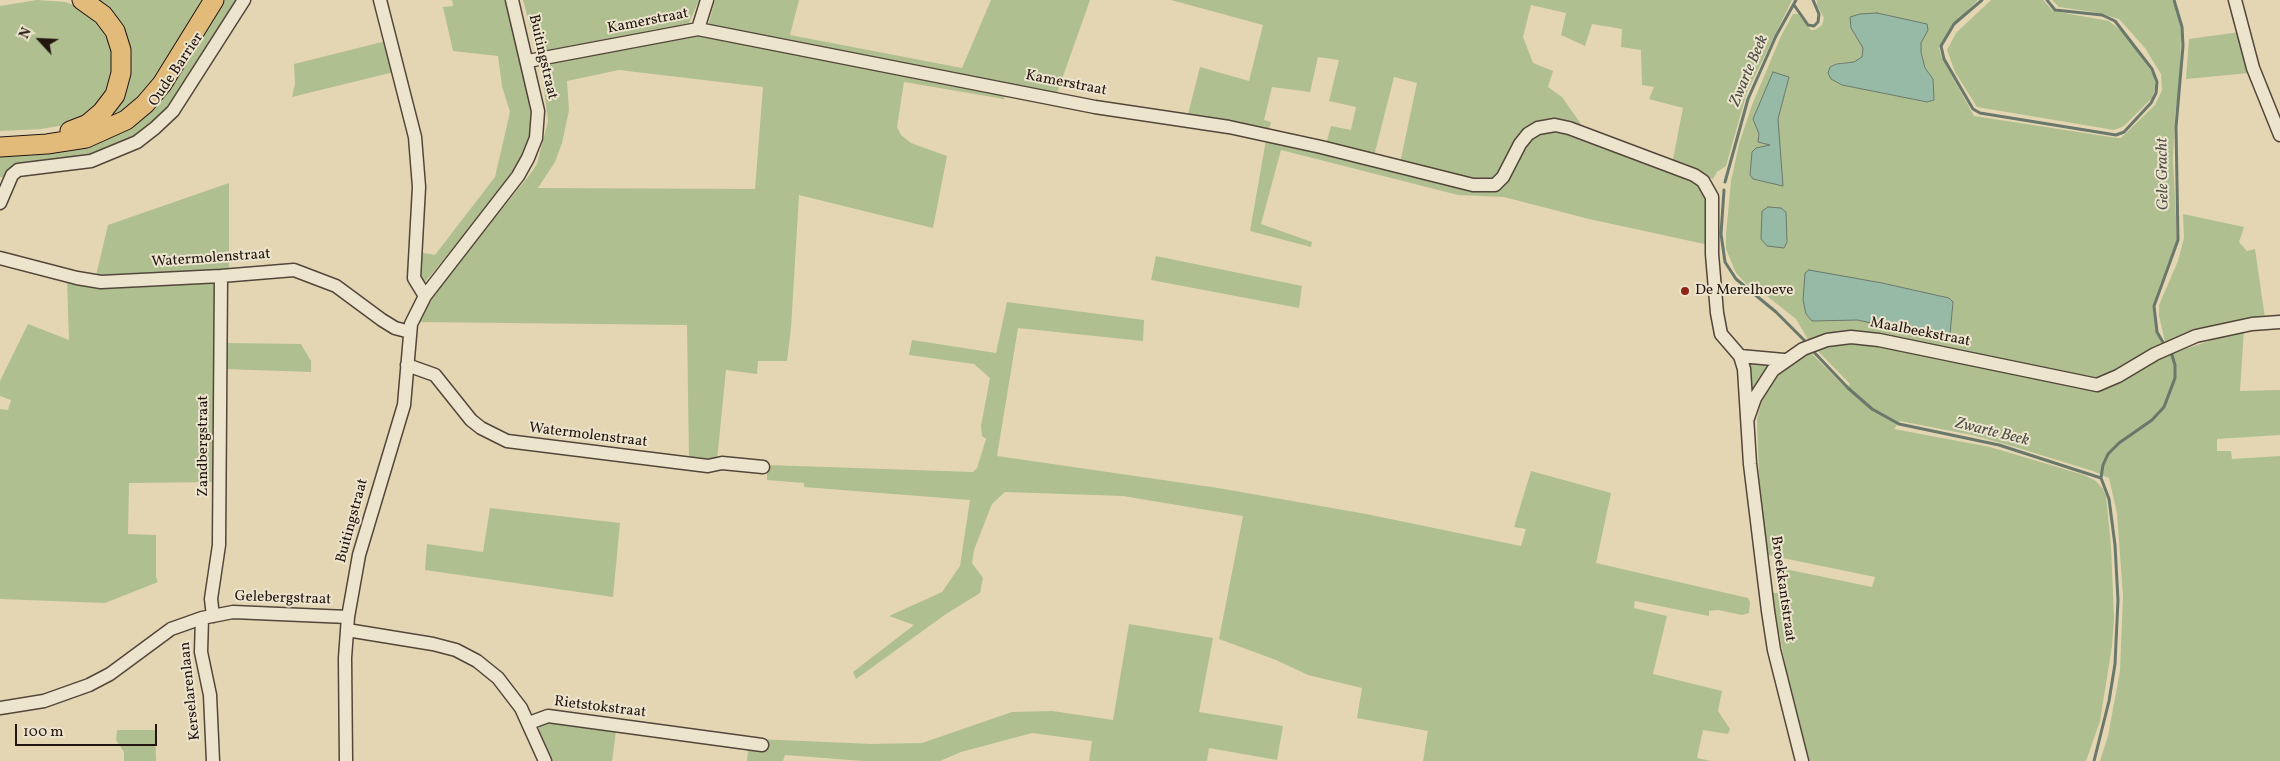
<!DOCTYPE html>
<html>
<head>
<meta charset="utf-8">
<style>
  body { margin:0 }
  #map { position:relative; width:2280px; height:761px; overflow:hidden; background:#e4d6b3; font-family:Vollkorn,serif }
  canvas { display:block }
  .north { position:absolute; left:15px; top:15px; width:50px; height:50px; -webkit-text-stroke:4px #ede4ce; paint-order:stroke; rotate:295deg; font-size:14px; font-weight:700; line-height:20px; text-align:center; color:#231611 }
  .north::after { content:''; display:block; margin:auto; width:18px; height:22px; background:#231611; clip-path:polygon(50% 0,100% 100%,50% 72%,0 100%) }
  .scale { position:absolute; left:15px; top:724px; width:142px; height:22px; box-sizing:border-box; border:2px solid #231611; border-top:0; padding-left:6px; font-size:15px; line-height:18px; white-space:nowrap; color:#231611; -webkit-text-stroke:4px #ede4ce; paint-order:stroke }
</style>
</head>
<body>
<div id="map">
<canvas width="2280" height="761"></canvas>
<div class="north">N</div>
<div class="scale">100 m</div>
</div>
<script>
const g = document.querySelector('canvas').getContext('2d');
g.lineJoin = 'round';
function paint(path, color) {
  g.fillStyle = color;
  g.fill(path, 'evenodd');
}
function shape(rows) {
  const path = new Path2D();
  for (const r of rows) {
    path.moveTo(r[0], r[1]);
    for (let i = 2; i < r.length; i += 2) path.lineTo(r[i], r[i + 1]);
  }
  return path;
}
function strokePath(path, color, width, dash) {
  g.strokeStyle = color;
  g.lineWidth = width;
  g.lineCap = dash ? 'butt' : 'round';
  g.setLineDash(dash || []);
  g.stroke(path);
}
function write(font, color, halo, rows, align = 'center') {
  g.font = font + ' Vollkorn,serif';
  g.lineWidth = 4;
  g.setLineDash([]);
  g.textBaseline = 'middle';
  g.strokeStyle = halo;
  g.fillStyle = color;
  for (const [text, x, y, turn = 0] of rows) {
    g.save();
    g.translate(x, y);
    g.rotate((+turn || 0) * Math.PI / 180);
    g.textAlign = isNaN(turn) ? turn : align;
    if (halo) g.strokeText(text, 0, 0);
    g.fillText(text, 0, 0);
    g.restore();
  }
}
paint(shape([
  [37,0,65,2,79,7,100,21,114,47,115,77,101,103,79,119,65,125,41,129,0,131,0,6],
  [93,0,207,0,165,70,134,107,97,128,129,78,130,62,128,45],
  [225,0,239,0,175,101,156,122,120,147,72,160,19,163,11,167,6,178,0,177,0,154,20,153,162,97],
  [452,0,505,0,533,114,530,139,509,180,425,282,420,280,419,252,435,255,495,177,510,112,502,86,498,56,453,51,443,7,453,6],
  [523,0,699,0,689,23,537,52],
  [715,0,799,0,790,35,962,68,991,0,1090,0,1056,96,1006,87,1004,99,904,82,897,127,901,135,911,143,947,156,933,228,799,195,791,328,787,361,758,361,757,374,726,370,717,460,689,460,687,325,417,322,447,276,528,177,537,164,548,121,541,65,706,34],
  [619,70,763,87,755,189,538,188,555,162,562,143,569,110,567,81],
  [1171,0,1792,0,1747,92,1726,166,1717,172,1713,179,1672,164,1683,108,1649,99,1654,87,1642,85,1641,50,1621,47,1622,29,1592,24,1585,46,1561,35,1566,13,1531,5,1523,37,1533,63,1553,71,1548,87,1562,97,1581,124,1577,127,1549,119,1534,125,1532,135,1552,128,1687,176,1705,188,1709,245,1589,219,1504,197,1458,195,1281,150,1261,224,1312,242,1311,247,1250,231,1266,140,1187,118,1200,67,1249,81,1263,25],
  [1318,57,1339,60,1329,101,1356,107,1351,130,1331,126,1326,144,1269,130,1271,122,1264,120,1272,87,1310,92],
  [1394,77,1417,83,1400,163,1374,156],
  [1817,0,1978,0,1953,25,1939,48,1942,58,1974,116,2117,138,2121,138,2155,105,2162,90,2161,74,2145,48,2119,19,2093,12,2059,7,2052,0,2172,0,2178,11,2181,32,2180,81,2175,115,2173,159,2177,240,2158,290,2154,304,2154,316,2165,356,2244,329,2240,391,2280,390,2280,435,2217,439,2217,451,2231,451,2232,459,2280,456,2280,761,2100,761,2108,736,2120,671,2123,596,2117,513,2109,478,2093,471,2015,447,1972,435,1900,421,1894,429,1990,447,2084,475,2096,481,2103,489,2106,496,2111,546,2114,619,2112,646,2100,721,2086,761,1807,761,1785,664,1772,593,1781,593,1780,568,1872,587,1875,577,1768,555,1759,479,1757,419,1762,400,1776,375,1809,351,1846,388,1850,384,1815,348,1854,340,2085,388,2087,380,1860,335,1835,335,1810,343,1796,319,1767,296,1754,292,1736,273,1726,249,1726,234,1731,181,1739,144,1752,105,1781,36,1793,14,1798,14,1811,30,1815,30,1822,25,1824,18,1817,5],
  [1877,13,1927,24,1928,30,1921,43,1921,52,1925,68,1933,79,1934,100,1926,102,1842,85,1831,79,1828,73,1830,67,1836,63,1854,62,1862,57,1863,48,1851,28,1850,17,1860,14],
  [1773,72,1789,78,1778,119,1783,186,1753,179,1750,175,1752,152,1756,148,1770,145,1758,142,1759,134,1753,119],
  [1768,207,1781,208,1786,212,1787,242,1784,248,1767,246,1761,239,1762,211],
  [1807,271,1882,283,1949,298,1953,302,1950,334,1946,340,1858,320,1812,321,1806,314,1804,305],
  [1991,0,2043,0,2053,11,2109,21,2124,33,2153,74,2156,85,2152,98,2124,126,2114,130,1977,107,1955,72,1947,50,1956,33],
  [2240,32,2249,73,2186,79,2189,39],
  [386,41,394,72,292,97,295,84,294,64],
  [229,183,229,273,95,280,108,225],
  [2183,214,2244,227,2239,242,2247,251,2255,249,2265,318,2191,334,2165,342,2159,316,2159,305,2178,261,2184,238],
  [1156,256,1302,286,1299,308,1151,280],
  [67,278,213,280,216,284,218,482,129,483,128,534,156,535,156,577,158,582,105,603,0,599,0,409,8,410,11,400,0,396,0,381,28,324,69,340],
  [1007,302,1144,320,1143,341,1018,328,997,456,1218,488,1366,514,1521,546,1526,529,1514,527,1531,471,1611,493,1596,563,1748,598,1750,602,1749,613,1742,615,1718,610,1709,611,1709,616,1635,601,1634,608,1667,616,1653,674,1722,691,1718,711,1730,729,1728,734,1703,730,1697,758,1711,761,1423,761,1428,731,1357,718,1362,688,1308,675,1276,660,1219,639,1243,516,1123,496,1005,492,992,504,974,550,972,563,983,578,980,593,946,614,856,679,853,672,914,625,889,616,942,592,960,566,970,500,804,487,804,483,767,480,767,465,973,472,977,468,986,439,982,436,981,426,990,378,974,364,909,355,912,340,996,353],
  [225,343,301,344,311,361,311,372,224,369],
  [1749,363,1770,364,1753,396,1746,371],
  [490,508,620,523,613,597,425,570,427,544,483,552],
  [1129,624,1213,638,1199,712,1283,726,1277,760,1209,748,1207,761,1089,761,1092,741,1032,733,961,752,940,761,863,761,785,755,783,761,747,761,748,751,756,751,757,739,872,744,922,743,1012,712,1052,711,1113,720],
  [549,720,616,731,612,761,550,761,539,734,539,727],
  [117,730,155,730,156,761,124,761,124,752,116,740]
]), '#afbf90');
const water = shape([
  [1877,13,1927,24,1928,30,1921,43,1921,52,1925,68,1933,79,1934,100,1927,102,1842,85,1831,79,1828,73,1830,67,1836,64,1854,62,1862,57,1863,48,1851,28,1850,17,1860,14,1877,13],
  [1773,72,1789,77,1778,119,1783,186,1753,179,1750,175,1752,152,1756,148,1770,145,1758,142,1759,134,1753,119,1773,72],
  [1768,207,1781,208,1786,212,1787,242,1784,248,1767,246,1761,239,1762,211,1768,207],
  [1809,270,1882,283,1949,298,1953,302,1950,334,1946,340,1858,320,1812,321,1806,314,1803,300,1805,273,1809,270]
]);
paint(water, '#97baa7');
strokePath(water, '#69786b', 1);
strokePath(shape([
  [1982,0,1954,24,1941,46,1944,59,1973,109,1980,113,2116,135,2124,132,2151,103,2156,93,2157,82,2152,69,2115,21,2102,15,2055,10,2047,0],
  [1794,5,1808,25,1814,26,1818,22,1819,14,1813,0],
  [1725,182,1748,99,1776,36,1796,0],
  [1724,190,1721,234,1725,262,1736,279,1776,312,1807,343],
  [2164,344,2157,332,2154,306,2178,240,2176,127,2183,46,2182,27,2174,0],
  [1811,349,1848,388,1872,409,1899,424,1999,445,2101,478,2109,499,2115,545,2118,600,2115,664,2109,701,2094,761],
  [2101,478,2103,465,2108,454,2119,443,2152,420,2164,407,2175,378,2175,365,2171,352]
]), '#69786b', 3);
const minor = shape([
  [380,0,415,137,419,187,414,278,425,296],
  [2235,0,2253,68,2280,135],
  [698,29,707,0],
  [528,61,698,29,1095,107,1229,127,1321,147,1473,185,1495,185,1503,177,1520,144,1528,134,1538,128,1555,125,1569,128,1694,175,1703,181,1712,197,1712,254,1717,313,1721,334,1740,356,1784,360],
  [0,203,12,175,18,170,91,161,137,142,155,128,173,111,244,0],
  [0,258,77,278,101,282,221,276,294,270,336,286,382,320,395,328,410,332],
  [1740,356,1744,369,1750,464,1768,611,1774,650,1802,761],
  [407,365,435,375,471,420,481,428,507,441,708,466,722,463,763,467],
  [1748,418,1755,398,1773,370,1803,349,1827,340,1851,337,1879,340,2097,385,2118,376,2155,354,2196,336,2252,324,2280,322],
  [213,616,211,599,219,545,221,276],
  [202,618,201,652,210,695,213,761],
  [347,630,433,644,456,650,477,661,498,678,521,708,545,761],
  [0,708,44,701,89,685,110,674,171,629,202,618,233,612,348,617],
  [529,723,548,716,762,745],
  [346,761,345,658,348,617,359,555,404,405,411,324,425,296,518,176,528,158,536,138,538,111,512,0]
]);
const highway = shape([
  [70,131,88,124,102,112,115,95,121,73,121,50,115,31,103,15,82,0],
  [0,147,47,144,86,138,126,120,145,104,162,84,214,0]
]);
strokePath(minor, '#53463a', 15);
strokePath(highway, '#231611', 21);
strokePath(minor, '#ede4ce', 12);
strokePath(highway, '#e2bb7a', 19);
for (const [x, y, r, color] of [
  [1685,291,5,"#8f2418"]
]) {
  const dot = new Path2D();
  dot.arc(x, y, r, 0, 2 * Math.PI);
  g.fillStyle = color;
  g.fill(dot);
  strokePath(dot, '#ede4ce', 2);
}
write('15px', '#231611', '#ede4ce', [
  ["Kamerstraat",648,22,-11],
  ["Buitingstraat",542,57,77],
  ["Oude Barrier",177,70,-56],
  ["Kamerstraat",1066,84,11],
  ["Watermolenstraat",211,259,-4],
  ["Maalbeekstraat",1920,333,11],
  ["Watermolenstraat",588,436,7],
  ["Zandbergstraat",204,446,-90],
  ["Buitingstraat",353,521,-75],
  ["Broekkantstraat",1782,589,82],
  ["Gelebergstraat",283,599,2],
  ["Kerselarenlaan",191,691,-96],
  ["Rietstokstraat",600,708,7]
]);
write('15px', '#231611', '#ede4ce', [
  ["De Merelhoeve",1695,291]
], 'left');
write('italic 16px', '#4c4f46', '#ede4ce', [
  ["Zwarte Beek",1750,71,-67],
  ["Gele Gracht",2164,174,-91],
  ["Zwarte Beek",1992,433,14]
]);
</script>
</body>
</html>
